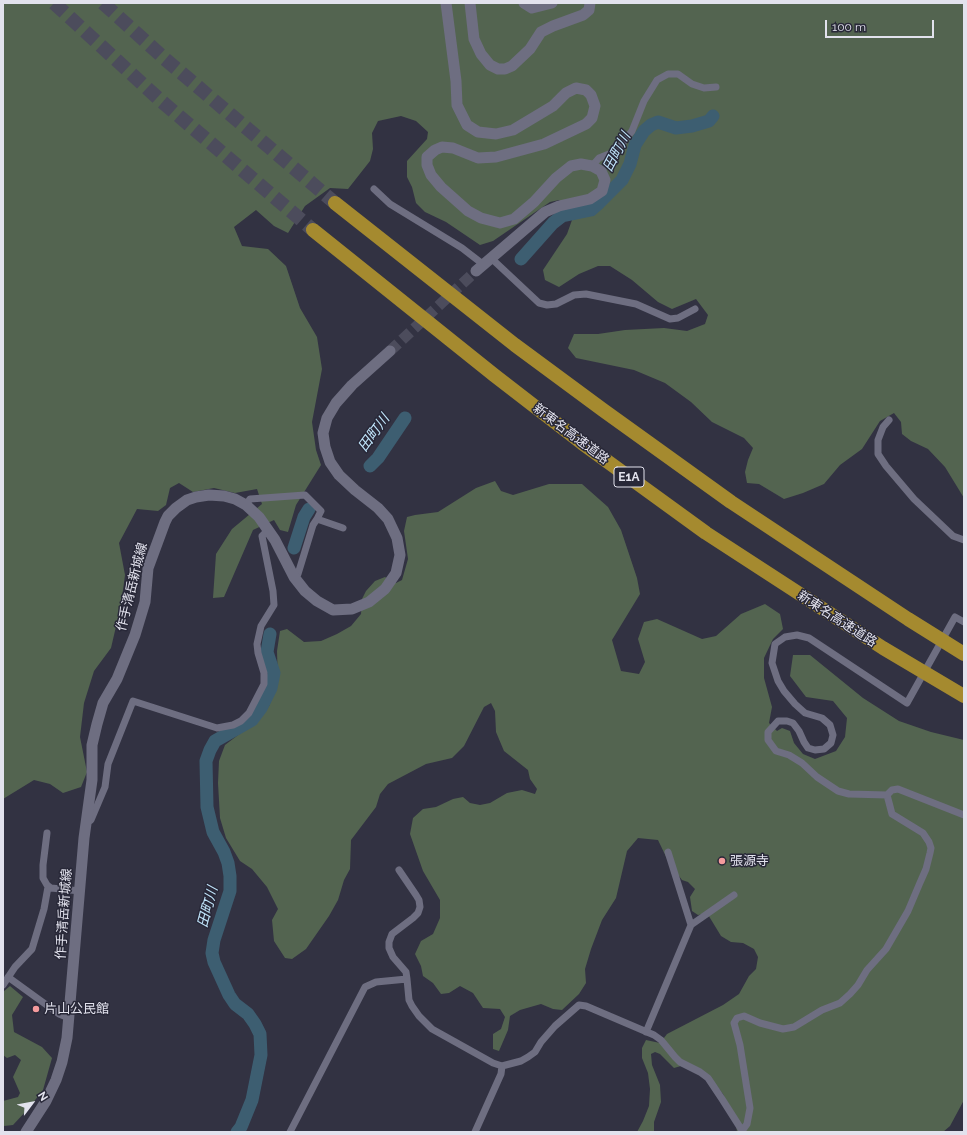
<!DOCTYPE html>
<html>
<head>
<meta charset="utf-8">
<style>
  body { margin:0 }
  #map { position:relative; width:967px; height:1135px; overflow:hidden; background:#323242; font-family:Raleway,sans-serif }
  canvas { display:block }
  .frame { position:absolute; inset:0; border:4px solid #e2e2ed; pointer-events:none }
  .north { position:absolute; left:12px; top:1083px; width:40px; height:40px; -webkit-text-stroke:3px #282838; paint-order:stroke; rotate:58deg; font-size:11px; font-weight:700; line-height:16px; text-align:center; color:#e2e2ed }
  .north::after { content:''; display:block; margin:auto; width:14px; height:18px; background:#e2e2ed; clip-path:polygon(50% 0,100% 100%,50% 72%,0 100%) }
  .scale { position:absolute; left:825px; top:20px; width:109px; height:18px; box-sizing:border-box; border:2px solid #e2e2ed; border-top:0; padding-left:5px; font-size:12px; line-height:14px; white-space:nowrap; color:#e2e2ed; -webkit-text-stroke:3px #282838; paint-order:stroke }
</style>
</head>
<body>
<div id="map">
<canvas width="967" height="1135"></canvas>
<div class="frame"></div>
<div class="north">N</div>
<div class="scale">100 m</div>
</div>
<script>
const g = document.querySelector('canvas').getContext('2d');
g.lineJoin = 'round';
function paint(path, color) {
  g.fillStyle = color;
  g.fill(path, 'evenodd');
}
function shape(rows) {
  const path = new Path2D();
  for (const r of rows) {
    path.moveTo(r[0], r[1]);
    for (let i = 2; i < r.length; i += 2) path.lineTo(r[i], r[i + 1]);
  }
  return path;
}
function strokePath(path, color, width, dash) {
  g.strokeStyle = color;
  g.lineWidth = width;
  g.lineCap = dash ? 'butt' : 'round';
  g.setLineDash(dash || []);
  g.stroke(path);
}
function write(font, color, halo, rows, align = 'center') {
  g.font = font + ' Raleway,"Noto Sans JP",sans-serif';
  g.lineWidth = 3;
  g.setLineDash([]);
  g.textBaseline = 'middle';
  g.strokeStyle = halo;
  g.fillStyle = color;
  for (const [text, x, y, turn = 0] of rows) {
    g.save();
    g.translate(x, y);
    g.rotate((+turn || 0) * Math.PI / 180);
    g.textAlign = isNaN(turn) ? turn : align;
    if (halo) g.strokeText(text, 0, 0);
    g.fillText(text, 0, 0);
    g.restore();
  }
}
paint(shape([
  [3,3,964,3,964,498,945,467,928,449,911,441,902,434,901,422,894,413,880,421,862,449,840,465,824,484,803,493,784,499,759,484,747,483,745,472,748,460,753,448,744,438,712,422,691,402,665,383,634,370,576,358,568,348,574,334,598,334,625,330,664,328,687,331,705,324,708,315,696,299,672,309,658,302,632,280,610,266,598,266,579,274,559,287,545,280,543,270,567,234,572,220,570,212,559,200,550,202,493,241,480,245,446,222,425,212,416,203,412,187,407,177,407,161,427,139,428,132,416,121,401,116,378,121,372,133,373,149,370,161,348,189,330,188,305,206,288,233,274,226,256,210,234,227,242,246,268,249,286,266,300,308,317,337,322,369,312,422,316,450,321,465,296,505,288,532,280,530,274,520,253,530,224,597,213,598,216,554,232,529,262,504,257,489,235,493,214,488,193,492,179,483,170,488,166,505,158,511,137,509,119,543,125,575,121,605,111,648,94,671,84,703,80,737,87,772,81,787,63,793,50,784,34,780,3,799],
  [495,481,501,491,513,495,549,484,582,484,608,507,621,530,637,578,640,594,612,640,621,671,639,674,645,662,638,639,644,622,657,619,702,639,716,636,741,614,765,604,780,614,783,629,773,639,764,658,764,678,772,707,769,723,777,731,782,728,790,731,794,743,803,754,815,759,836,751,845,737,847,718,833,701,806,697,790,676,793,655,810,655,863,698,899,721,931,732,964,740,964,1100,950,1126,943,1132,737,1132,736,1125,723,1094,708,1075,688,1064,674,1068,660,1054,655,1052,651,1054,652,1065,660,1085,661,1102,654,1122,654,1132,637,1132,643,1121,649,1106,650,1089,648,1073,642,1058,642,1048,646,1040,660,1043,667,1034,723,1005,739,994,749,976,756,969,758,957,754,949,743,943,731,942,721,936,707,913,698,915,692,911,690,897,695,889,688,882,682,880,669,863,658,840,638,838,627,851,616,898,602,920,591,949,585,969,586,983,579,994,562,1010,553,1009,541,1004,520,1010,510,1016,508,1030,499,1051,493,1049,493,1034,501,1029,505,1017,500,1009,483,1008,473,993,460,986,449,993,441,994,433,983,423,976,421,966,415,954,421,941,433,934,440,918,440,900,423,871,410,834,413,818,423,809,436,807,453,799,463,797,470,803,480,805,490,803,507,793,522,790,535,794,537,789,530,779,528,770,504,751,496,732,495,711,491,703,484,707,464,746,452,758,426,764,388,784,380,794,376,807,351,840,350,869,344,880,338,900,329,916,306,949,292,959,285,958,274,941,272,920,278,909,267,887,252,869,240,861,226,838,220,818,218,783,219,761,225,745,259,719,269,706,278,683,277,651,280,631,287,629,304,642,321,641,337,634,351,626,361,614,362,599,366,591,375,581,385,577,396,583,402,580,408,559,404,531,407,517,415,515,438,512,476,488],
  [10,986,23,997,12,1015,14,1032,42,1047,52,1058,43,1090,28,1109,13,1125,4,1126,3,1125,3,1101,18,1097,20,1093,13,1077,21,1060,15,1055,7,1058,3,1055,3,992]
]), '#536450');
strokePath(shape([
  [521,259,553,223,562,216,591,210,599,203,622,180,630,164,635,145,644,131,651,125,658,122,676,128,692,126,709,121,713,116],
  [370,466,378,458,405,418],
  [294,548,304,517,309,509],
  [237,1132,241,1127,252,1100,261,1055,260,1034,255,1024,248,1014,235,1004,229,995,214,962,212,953,214,940,230,891,230,876,228,863,224,852,213,832,207,807,206,761,210,750,215,741,252,720,261,708,271,688,274,673,267,652,270,634]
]), '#3d5e71', 13);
strokePath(shape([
  [390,351,476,271]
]), '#4c4c5c', 11, [11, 5.5]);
strokePath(shape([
  [54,3,160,100,313,230],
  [103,3,165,59,335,203]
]), '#4c4c5c', 14, [14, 7]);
strokePath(shape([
  [592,166,599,158,614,152,621,145,632,131,644,101,657,80,668,74,678,74,692,84,704,88,716,87],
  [374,189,390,204,462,248,484,265],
  [491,258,539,303,547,305,556,304,574,295,586,294,636,304,670,319,678,318,695,309],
  [889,420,883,427,878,440,878,454,886,466,914,499,953,536,964,540],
  [246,505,250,499,305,495,321,511,317,519,343,528],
  [294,577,298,574,313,525,317,519],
  [955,617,964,622],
  [887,795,849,794,838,791,817,777,802,763,789,755,776,751,768,740,768,732,778,721,787,721,793,723,799,731,804,742,808,748,815,750,824,749,831,743,833,735,830,725,822,718,805,713,795,704,784,691,778,681,772,663,775,644,785,637,797,635,809,638,907,703,955,617],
  [887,795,892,790,898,789,964,815],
  [87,822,91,820,105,787,108,764,133,701,217,728,233,725,241,721,249,713,264,684,264,673,258,653,257,644,261,626,274,605,273,591,262,536,269,529],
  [47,833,43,865,43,878,47,885,51,888,80,891],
  [399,870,416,895,419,900,420,907,418,913,413,918,392,934,389,942,389,948,393,957,406,972,407,979],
  [691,925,734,895],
  [8,977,59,1014,69,1018],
  [3,985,15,967,32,949,44,909,48,887],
  [646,1032,691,925,668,852],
  [742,1131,747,1124,750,1108,740,1045,734,1023,737,1018,744,1016,760,1023,783,1029,794,1027,822,1010,840,1003,850,994,858,985,867,970,886,949,908,911,919,885,926,869,930,853,931,848,929,842,923,833,892,814,887,795],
  [290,1132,365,987,376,982,407,979,409,1000,412,1006,419,1016,432,1029,493,1063,502,1066,521,1061,528,1057,535,1052,541,1042,555,1026,579,1005,586,1006,654,1035,661,1040,675,1057,680,1062,700,1072,708,1078,722,1099,743,1132],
  [475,1132,501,1074,502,1066]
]), '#6e6e81', 7);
strokePath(shape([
  [446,3,456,81,457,105,467,125,478,132,496,134,513,130,553,106,566,93,576,88,586,90,591,95,595,106,592,118,586,124,544,144,496,157,478,158,453,148,442,147,435,150,427,157,427,165,431,175,441,187,468,211,481,218,500,223,514,219,534,202,556,178,571,166,581,164,592,166,601,171,605,180,602,191,590,199,559,206,545,212,476,271],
  [470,3,474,39,481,54,490,65,498,69,505,69,512,66,530,49,541,32,553,26,583,15,589,10,590,3],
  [524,3,532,8,552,3],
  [26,1132,46,1101,56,1080,62,1062,67,1038,84,838,92,780,92,745,97,724,103,703,117,679,135,635,145,602,148,568,165,522,168,516,176,508,187,500,196,497,209,495,224,496,235,499,246,505,259,517,275,540,294,577,305,591,317,601,333,610,352,609,369,602,385,589,396,573,400,555,397,538,388,519,378,508,355,490,339,475,330,462,325,447,323,433,327,418,336,403,352,385,390,351]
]), '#6e6e81', 11);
strokePath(shape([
  [335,203,515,345,603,410,731,502,908,619,964,654],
  [313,230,494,375,582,443,706,533,883,648,964,696]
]), '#a58a2f', 14);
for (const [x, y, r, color] of [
  [722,861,4,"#f59b9d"],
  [36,1009,4,"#f59b9d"]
]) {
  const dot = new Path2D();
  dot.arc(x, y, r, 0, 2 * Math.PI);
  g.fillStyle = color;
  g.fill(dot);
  strokePath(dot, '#282838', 1.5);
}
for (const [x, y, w] of [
  [629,477,30]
]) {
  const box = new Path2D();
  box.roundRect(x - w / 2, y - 10, w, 20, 3);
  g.fillStyle = '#282838';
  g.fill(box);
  strokePath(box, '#e2e2ed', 1);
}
write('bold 12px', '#e2e2ed', null, [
  ["E1A",629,477]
]);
write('13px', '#e2e2ed', '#282838', [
  ["新東名高速道路",571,434,37],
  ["作手清岳新城線",132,587,-76],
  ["新東名高速道路",837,619,33],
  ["作手清岳新城線",64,914,-86]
]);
write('13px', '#e2e2ed', '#282838', [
  ["張源寺",730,861],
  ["片山公民館",44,1009]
], 'left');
write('italic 14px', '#c1e5fb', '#282838', [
  ["田町川",617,152,-62],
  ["田町川",374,433,-54],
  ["田町川",208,907,-75]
]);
</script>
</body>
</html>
